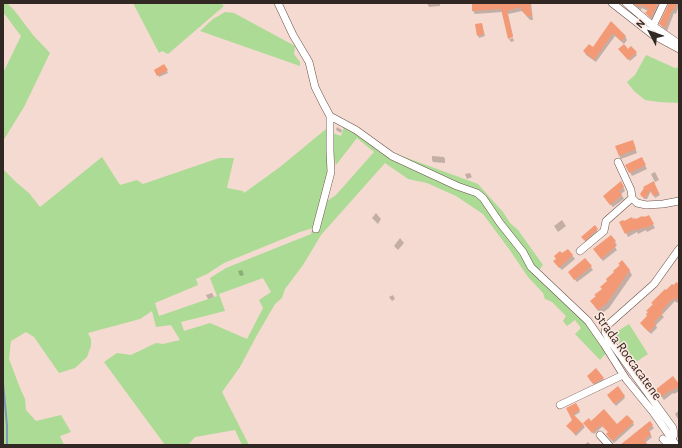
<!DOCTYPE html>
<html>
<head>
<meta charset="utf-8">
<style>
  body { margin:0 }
  #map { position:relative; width:682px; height:448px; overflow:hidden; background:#f4dad0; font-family:"Alegreya Sans",sans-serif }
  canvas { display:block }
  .frame { position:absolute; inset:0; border:4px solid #312723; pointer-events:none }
  .north { position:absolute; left:630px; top:12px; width:40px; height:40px; -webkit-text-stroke:3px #fee8e0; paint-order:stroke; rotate:311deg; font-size:11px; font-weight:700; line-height:16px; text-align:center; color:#312723 }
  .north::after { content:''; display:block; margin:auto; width:14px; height:18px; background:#312723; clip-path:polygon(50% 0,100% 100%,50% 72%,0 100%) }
</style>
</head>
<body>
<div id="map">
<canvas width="682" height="448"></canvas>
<div class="frame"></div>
<div class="north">N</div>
</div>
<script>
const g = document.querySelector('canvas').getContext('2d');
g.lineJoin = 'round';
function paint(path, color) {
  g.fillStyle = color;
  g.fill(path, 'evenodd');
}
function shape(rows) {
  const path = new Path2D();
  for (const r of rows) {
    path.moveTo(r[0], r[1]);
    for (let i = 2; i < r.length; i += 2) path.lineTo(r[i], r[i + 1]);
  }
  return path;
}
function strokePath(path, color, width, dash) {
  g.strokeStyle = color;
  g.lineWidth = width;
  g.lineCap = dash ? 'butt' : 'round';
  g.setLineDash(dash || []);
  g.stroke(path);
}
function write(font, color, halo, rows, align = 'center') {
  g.font = font + ' "Alegreya Sans",sans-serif';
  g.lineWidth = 3;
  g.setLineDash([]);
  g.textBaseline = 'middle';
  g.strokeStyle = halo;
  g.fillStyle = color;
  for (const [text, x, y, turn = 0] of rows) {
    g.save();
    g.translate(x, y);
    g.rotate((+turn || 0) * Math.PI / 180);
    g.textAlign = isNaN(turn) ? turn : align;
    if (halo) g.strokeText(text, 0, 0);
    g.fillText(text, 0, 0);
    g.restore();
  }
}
paint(shape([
  [3,3,7,3,14,10,33,35,50,53,24,107,3,141,3,73,21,36,3,12],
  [133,3,220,3,224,6,168,54,162,51,159,53],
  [225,12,234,13,295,46,294,54,300,62,300,66,200,31,213,19],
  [646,55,675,68,679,67,679,103,659,102,645,100,634,91,627,82,635,75],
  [344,127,359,135,391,157,476,195,490,212,529,268,587,325,607,352,600,360,575,334,581,328,575,320,567,326,563,321,566,316,552,302,545,299,543,293,528,277,509,249,483,214,456,196,427,183,408,179,385,163,321,235,303,265,285,289,282,298,275,304,257,335,240,367,222,392,249,445,242,445,235,430,195,437,188,445,165,445,104,362,117,353,131,355,156,343,163,344,180,340,171,325,156,327,152,311,140,319,88,333,91,339,91,346,87,357,75,368,59,373,34,337,26,332,11,341,9,359,20,388,25,399,26,410,36,421,61,415,71,432,60,436,64,445,3,445,3,169,17,183,29,193,40,207,102,157,120,185,137,180,143,184,219,158,234,158,227,188,243,191,244,193,280,167,326,129,329,171,321,205,336,195,374,152,357,138,336,165,333,152,333,133,341,136],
  [313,228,311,234,226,268,210,278,217,296,159,316,155,303,198,285,196,279,207,274,224,263,300,232],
  [263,278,271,292,259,300,263,308,247,339,210,323,184,331,181,322,225,311,219,294],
  [399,155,478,184,503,212,510,223,518,230,543,265,538,271,484,197],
  [629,324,648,354,633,364,613,334]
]), '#acdb95');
paint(shape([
  [413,3,440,3,440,6,429,7,427,3,414,4],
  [473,3,531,3,533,20,530,20,522,11,508,14,513,36,509,38,502,12,475,14,473,11],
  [632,3,663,3,654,21,649,17,647,13,648,11,642,8,641,10],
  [669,3,679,3,679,5,676,14,674,13,667,31,663,28,660,24],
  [611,23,625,36,627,40,624,44,615,36,596,62,586,55,584,51,593,49],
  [482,24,485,36,479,38,478,35],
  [513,38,514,41,511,42,509,39],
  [628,50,636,53,637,55,630,61,621,51],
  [164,65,168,73,159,77,155,70],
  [337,127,342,130,341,133,336,130],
  [634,145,637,153,621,159,619,155],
  [432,156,444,157,445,159,445,163,433,162,432,160],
  [641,158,647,169,632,176,626,165],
  [655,172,659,180,655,182,651,174],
  [470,173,472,177,467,179,465,174],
  [621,182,625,191,621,194,624,199,613,207,606,200],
  [654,182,655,184,654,185,660,195,655,198,651,191,647,199,644,199,641,194],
  [376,213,381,219,378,224,372,218],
  [648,216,655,228,647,232,646,230,638,234,637,232,628,237,621,222,636,220],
  [562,220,566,226,558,232,554,226],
  [594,227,598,232,586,242,584,239],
  [400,238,404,243,398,250,394,246],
  [615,242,617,245,615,247,617,250,603,261,597,253],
  [568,250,575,259,562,270,556,264,562,255],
  [591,267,593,270,577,282,571,275],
  [242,270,244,275,240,276,238,271],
  [629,270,632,275,609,308,601,314,594,306,603,289],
  [679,284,679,301,677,303,675,301,662,315,664,317,656,325,657,328,651,334,643,326,641,323,674,286],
  [212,293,214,297,208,299,206,295],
  [393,295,395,299,392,301,389,297],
  [596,370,605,381,595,385,589,379],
  [679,386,679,391,674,394,673,393,664,400,659,393],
  [624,396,625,398,616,406,609,397],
  [576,404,580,412,574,416,585,427,576,436,569,428,574,420,567,409],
  [679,410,679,421,675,414],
  [591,422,617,425,633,423,634,425,614,443,608,436,609,432,603,426,594,434,586,426],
  [649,422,654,428,649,432,652,437,645,443,647,445,621,445],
  [588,442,591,445,584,445]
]), '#0003');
strokePath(shape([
  [3,383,7,425,7,445]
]), '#8499b7', 2);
paint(shape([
  [472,3,531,3,531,5,530,5,532,16,527,17,526,14,524,14,524,11,522,12,521,7,507,11,513,37,508,39,501,9,472,11],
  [634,3,658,3,651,18,645,13,649,9,640,5,638,7],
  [669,3,677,3,674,10,672,10,665,28,659,24],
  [611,21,626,36,621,41,613,33,594,60,583,51,589,44,593,47],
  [482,23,484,34,477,36,475,24],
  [624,44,628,49,631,46,637,52,628,60,618,49],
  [164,64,168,70,157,76,154,70],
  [633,140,636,149,619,156,615,146],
  [642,157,646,165,629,173,625,165],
  [621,181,624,187,619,191,622,195,610,205,603,196],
  [654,181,654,182,659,193,653,196,650,190,646,197,642,197,640,194,644,188,643,187],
  [649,215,654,224,644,229,643,227,635,231,634,229,625,234,619,222,623,220,624,221,632,217,633,219,635,218,636,219,642,216,643,217,645,216,645,217],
  [595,225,598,229,585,241,581,237],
  [611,235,616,241,614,243,616,246,601,259,593,249],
  [568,249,573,255,559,268,553,261,556,259,554,256,560,251,562,253],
  [585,258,592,266,574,280,568,272],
  [622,260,630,270,607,303,598,310,590,301,596,296,594,295,602,289,600,287,607,281,606,279,614,272,613,271,620,265,618,264],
  [676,282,679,284,679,296,675,301,673,298,661,312,663,313,654,322,656,324,649,332,640,323,647,316,646,314,648,312,646,311,653,304,651,303,665,289,666,290,672,284,674,285],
  [596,368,604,378,593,384,587,376],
  [673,376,679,384,679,386,672,391,671,390,661,397,655,390],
  [618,386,625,396,614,404,607,395],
  [576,403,580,410,573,414,584,425,575,434,566,426,572,420,566,408],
  [604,409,617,424,627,415,634,422,612,441,606,434,608,432,601,425,592,433,583,423,589,418,591,421],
  [650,421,653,425,648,429,651,434,644,440,648,445,620,445]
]), '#f49975');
const minor = shape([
  [278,3,293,35,309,62,315,87,323,103,330,116,356,130,392,156,457,186,477,193,483,198,500,223,523,252,531,267,588,321,604,344,626,379,653,412,676,445],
  [612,3,653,35,679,49],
  [626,3,653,26,679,44],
  [653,26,664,3],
  [618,162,631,190,632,198,637,203,646,205,663,204,679,201],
  [316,229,331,172,330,151,330,116],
  [580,251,604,231,606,221,632,198],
  [560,405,623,375],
  [600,435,609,445],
  [663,439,669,445],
  [672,439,674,435,673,428,610,341,605,332,606,327,610,323,654,284,679,249]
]);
strokePath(minor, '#685249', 8);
strokePath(minor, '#fff', 7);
write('14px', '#312723', '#fee8e0', [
  ["Strada Roccacatene",628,356,54]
]);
</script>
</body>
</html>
